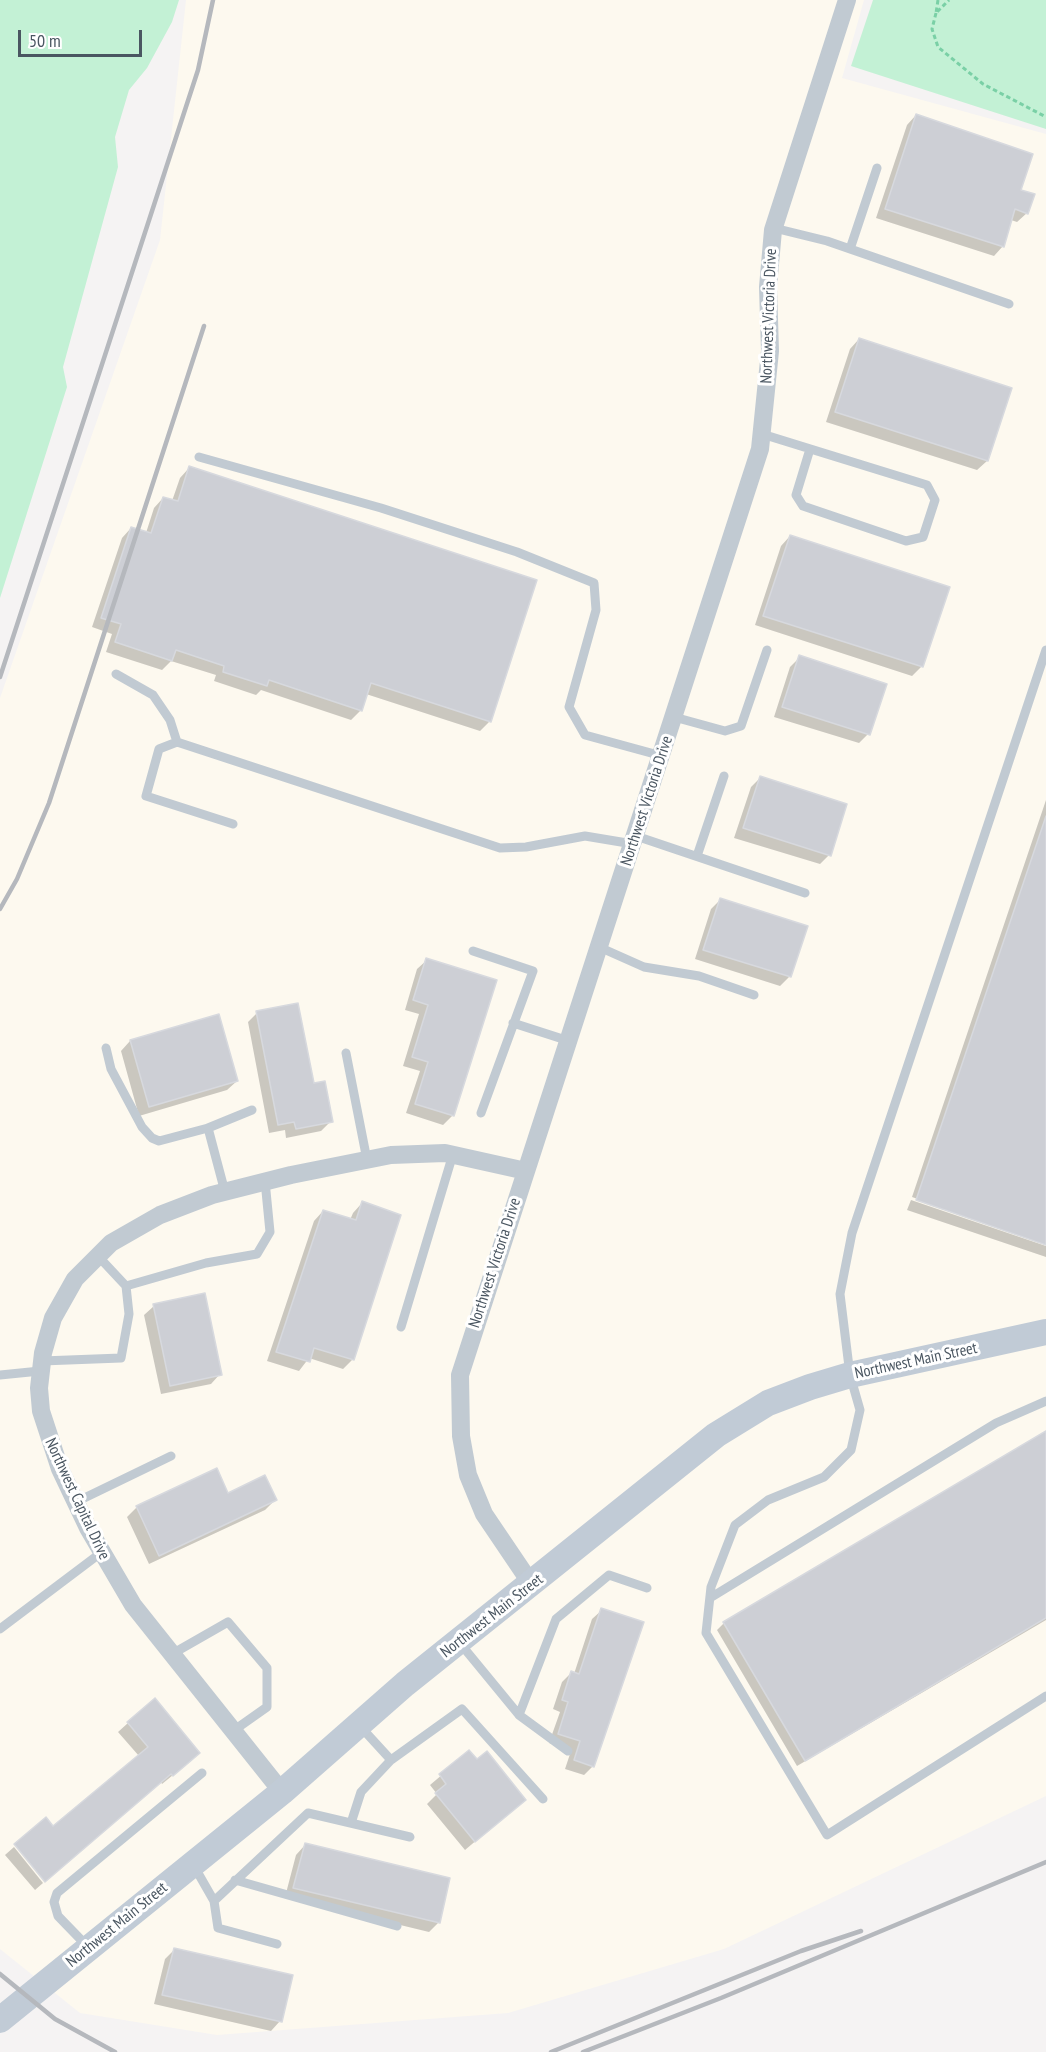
<!DOCTYPE html>
<html>
<head>
<meta charset="utf-8">
<style>
  body { margin:0 }
  #map { position:relative; width:1046px; height:2052px; overflow:hidden; background:#f5f3f3; font-family:"PT Sans Narrow",sans-serif }
  canvas { display:block }
  .scale { position:absolute; left:18px; top:30px; width:124px; height:27px; box-sizing:border-box; border:3px solid #4a5661; border-top:0; padding-left:8px; font-size:18px; line-height:21px; white-space:nowrap; color:#4a5661; -webkit-text-stroke:4px #fff; paint-order:stroke }
</style>
</head>
<body>
<div id="map">
<canvas width="1046" height="2052"></canvas>
<div class="scale">50 m</div>
</div>
<script>
const g = document.querySelector('canvas').getContext('2d');
g.lineJoin = 'round';
function paint(path, color) {
  g.fillStyle = color;
  g.fill(path, 'evenodd');
}
function shape(rows) {
  const path = new Path2D();
  for (const r of rows) {
    path.moveTo(r[0], r[1]);
    for (let i = 2; i < r.length; i += 2) path.lineTo(r[i], r[i + 1]);
  }
  return path;
}
function strokePath(path, color, width, dash) {
  g.strokeStyle = color;
  g.lineWidth = width;
  g.lineCap = dash ? 'butt' : 'round';
  g.setLineDash(dash || []);
  g.stroke(path);
}
function write(font, color, halo, rows, align = 'center') {
  g.font = font + ' "PT Sans Narrow",sans-serif';
  g.lineWidth = 6;
  g.setLineDash([]);
  g.textBaseline = 'middle';
  g.strokeStyle = halo;
  g.fillStyle = color;
  for (const [text, x, y, turn = 0] of rows) {
    g.save();
    g.translate(x, y);
    g.rotate((+turn || 0) * Math.PI / 180);
    g.textAlign = isNaN(turn) ? turn : align;
    if (halo) g.strokeText(text, 0, 0);
    g.fillText(text, 0, 0);
    g.restore();
  }
}
paint(shape([
  [186,0,864,0,842,78,1046,134,1046,1796,724,1949,508,2013,217,2035,80,2013,0,1949,0,698,160,240]
]), '#fdf9ef');
paint(shape([
  [0,0,179,0,172,22,147,68,129,90,115,137,118,167,63,367,67,387,0,598],
  [873,0,1046,0,1046,129,851,66]
]), '#c3f1d5');
paint(shape([
  [916,115,1020,191,1027,213,1017,222,1011,220,1003,246,994,256,876,218,907,125],
  [859,339,1010,389,987,461,977,470,826,422,850,349],
  [189,468,535,581,489,722,480,731,366,694,361,710,351,720,261,690,256,695,214,681,216,675,171,661,162,670,106,652,112,634,92,627,122,538,131,528,146,533,154,508,163,498,172,501,180,478],
  [790,536,922,666,912,676,755,625,781,546],
  [800,657,868,734,859,743,774,717,790,667],
  [760,778,829,855,820,864,734,838,751,787],
  [1046,800,1046,1243,912,1197],
  [720,900,806,927,789,977,780,986,695,959,711,909],
  [427,960,453,1115,443,1125,406,1113,420,1071,403,1066,419,1014,405,1010,417,969],
  [257,1013,312,1085,331,1121,321,1131,286,1138,285,1130,269,1133,248,1022],
  [130,1041,237,1081,227,1090,139,1116,121,1051],
  [911,1200,1046,1246,1046,1257,907,1210],
  [362,1203,399,1216,352,1360,343,1369,309,1358,299,1371,267,1361,314,1221,323,1211,350,1220,353,1213],
  [154,1306,220,1374,211,1384,161,1394,144,1315],
  [1046,1433,1046,1620,797,1766,717,1630,724,1623],
  [227,1495,275,1500,265,1510,149,1564,127,1517,137,1507],
  [602,1610,593,1766,584,1775,565,1769,571,1751,549,1743,560,1712,553,1709,562,1682,571,1673,574,1674,592,1619],
  [128,1723,189,1762,162,1784,161,1782,53,1828,139,1756,118,1732],
  [469,1752,524,1800,465,1850,427,1804,437,1794,430,1785],
  [305,1845,448,1879,438,1923,429,1932,285,1897,296,1855],
  [14,1847,43,1883,35,1890,5,1855],
  [175,1949,280,2021,271,2031,154,2004,165,1959]
]), '#0003');
const building = shape([
  [916,114,1033,154,1021,190,1035,194,1028,214,1015,209,1004,247,885,209,916,114],
  [859,338,1012,388,988,461,835,412,859,338],
  [189,466,537,580,491,722,371,683,362,711,269,680,267,686,223,672,224,666,176,650,172,661,115,642,121,624,101,618,131,527,151,533,163,497,178,501,189,466],
  [790,535,950,587,923,667,763,616,790,535],
  [799,655,887,684,870,735,782,707,799,655],
  [760,776,847,804,831,856,743,828,760,776],
  [1046,816,1046,1245,916,1200,1046,816],
  [720,898,808,926,791,977,703,950,720,898],
  [426,958,497,980,454,1116,415,1104,428,1062,412,1057,428,1005,413,1000,426,958],
  [298,1003,314,1083,325,1081,333,1122,296,1129,294,1122,278,1125,256,1011,298,1003],
  [219,1014,238,1081,149,1107,130,1040,219,1014],
  [362,1201,401,1215,354,1360,314,1348,310,1362,276,1352,323,1210,356,1220,362,1201],
  [205,1293,222,1375,170,1386,153,1304,205,1293],
  [1046,1431,1046,1618,805,1761,723,1622,1046,1431],
  [217,1468,228,1493,265,1475,277,1500,159,1556,136,1506,217,1468],
  [601,1608,644,1622,594,1767,574,1760,580,1741,558,1734,568,1702,562,1700,571,1671,579,1674,601,1608],
  [155,1698,200,1753,173,1776,171,1774,45,1882,14,1844,46,1817,53,1826,148,1747,127,1722,155,1698],
  [469,1750,477,1759,487,1751,526,1800,475,1842,435,1793,446,1784,439,1774,469,1750],
  [305,1843,450,1878,440,1923,293,1888,305,1843],
  [174,1948,293,1975,282,2022,162,1995,174,1948]
]);
paint(building, '#cdcfd5');
strokePath(building, '#d7d9de', 1.5);
strokePath(shape([
  [938,0,936,13,949,0],
  [936,13,932,29,938,47,983,84,1046,117]
]), '#7ad0a6', 3, [4.5, 3]);
strokePath(shape([
  [774,228,827,241,1009,304],
  [850,249,877,168],
  [762,434,927,485,935,500,923,537,906,541,803,506,796,495,810,449],
  [199,457,381,508,517,552,594,583,596,610,569,707,585,735,662,756],
  [1046,650,852,1233,840,1294,850,1375,860,1410,851,1450,824,1477,768,1500,735,1525,711,1587,706,1633,827,1835,1046,1696],
  [116,674,153,695,170,720,177,742],
  [674,717,725,731,741,726,767,650],
  [233,824,146,796,159,749,177,742,500,848,526,847,585,836,633,844],
  [636,836,805,893],
  [697,856,724,776],
  [599,947,644,967,699,976,754,995],
  [473,951,533,971,481,1113],
  [513,1023,569,1041],
  [106,1048,111,1069,142,1127,152,1138,159,1141,208,1128,225,1192],
  [346,1053,367,1160],
  [208,1128,252,1110],
  [126,1286,206,1263,257,1254,270,1232,265,1181],
  [401,1327,453,1154],
  [42,1361,121,1358,129,1314,126,1286,97,1255],
  [0,1375,40,1371],
  [76,1502,171,1456],
  [710,1598,996,1423,1046,1401],
  [0,1629,102,1552],
  [459,1642,519,1715,556,1619,609,1575,647,1588],
  [172,1654,228,1622,267,1668,267,1707,233,1731],
  [519,1715,568,1751],
  [391,1760,462,1709,543,1799],
  [351,1823,361,1792,391,1760,359,1725],
  [194,1866,214,1901,218,1928,277,1944],
  [235,1880,397,1926],
  [214,1901,308,1813,410,1837],
  [87,1946,58,1916,54,1902,57,1893,202,1773]
]), '#c1cad2', 9);
strokePath(shape([
  [532,1585,484,1514,468,1475,461,1436,460,1375,760,449,770,351,768,287,773,230,847,0],
  [282,1792,133,1605,88,1528,60,1469,41,1411,39,1388,43,1353,53,1318,75,1279,111,1243,160,1215,212,1195,291,1175,391,1155,445,1153,526,1171]
]), '#c1cad2', 18);
strokePath(shape([
  [0,2020,282,1792,405,1684,716,1435,768,1403,810,1387,850,1375,1046,1332]
]), '#c1cbd6', 26);
strokePath(shape([
  [0,677,198,70,213,0],
  [0,909,17,879,49,803,204,326],
  [0,1974,55,2019,115,2052],
  [551,2052,801,1951,861,1931],
  [583,2052,721,1998,1046,1862]
]), '#b5b8bd', 4.5);
write('16px', '#4a5661', '#fff', [
  ["Northwest Victoria Drive",769,316,-88],
  ["Northwest Victoria Drive",647,801,-72],
  ["Northwest Victoria Drive",495,1263,-72],
  ["Northwest Main Street",916,1361,-12],
  ["Northwest Capital Drive",77,1499,65],
  ["Northwest Main Street",492,1616,-38],
  ["Northwest Main Street",117,1925,-39]
]);
</script>
</body>
</html>
